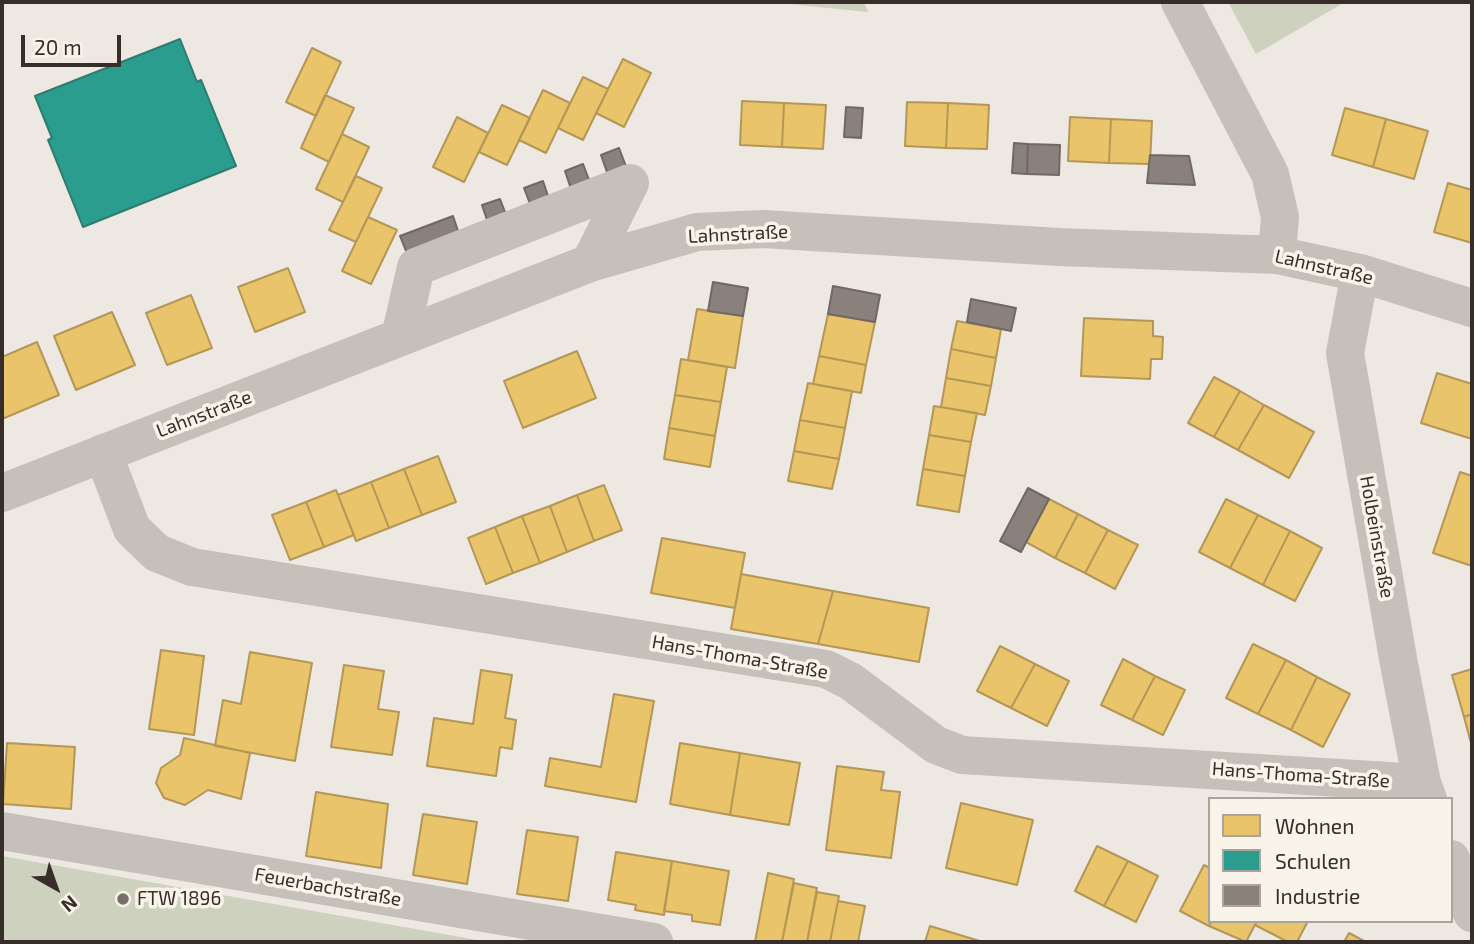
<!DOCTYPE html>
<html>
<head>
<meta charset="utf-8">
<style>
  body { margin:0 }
  #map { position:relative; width:1474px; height:944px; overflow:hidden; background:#ede8e2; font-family:"Exo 2",sans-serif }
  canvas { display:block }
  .frame { position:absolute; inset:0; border:4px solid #372e29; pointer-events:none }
  .legend { position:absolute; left:1208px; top:797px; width:245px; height:126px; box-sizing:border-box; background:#f9f3ea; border:2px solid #aba49d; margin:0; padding:9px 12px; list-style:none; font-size:21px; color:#372e29 }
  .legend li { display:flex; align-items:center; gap:14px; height:35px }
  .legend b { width:35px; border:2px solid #aba49d }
  .north { position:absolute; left:21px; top:853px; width:70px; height:70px; -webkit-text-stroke:5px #f9f3ea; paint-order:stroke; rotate:140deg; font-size:19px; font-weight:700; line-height:28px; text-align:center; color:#372e29 }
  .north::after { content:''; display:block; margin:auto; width:24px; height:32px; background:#372e29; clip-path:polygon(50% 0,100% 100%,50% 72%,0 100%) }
  .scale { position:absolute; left:21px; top:35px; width:100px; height:32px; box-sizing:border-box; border:4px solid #372e29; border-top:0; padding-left:9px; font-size:21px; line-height:24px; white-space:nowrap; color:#372e29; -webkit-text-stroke:5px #f9f3ea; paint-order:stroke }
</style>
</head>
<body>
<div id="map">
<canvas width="1474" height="944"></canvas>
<div class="frame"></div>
<ul class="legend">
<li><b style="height:19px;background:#e9c46a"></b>Wohnen</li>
<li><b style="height:19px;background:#2a9d8f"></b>Schulen</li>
<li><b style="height:19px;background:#8a817c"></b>Industrie</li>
</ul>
<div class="north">N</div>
<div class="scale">20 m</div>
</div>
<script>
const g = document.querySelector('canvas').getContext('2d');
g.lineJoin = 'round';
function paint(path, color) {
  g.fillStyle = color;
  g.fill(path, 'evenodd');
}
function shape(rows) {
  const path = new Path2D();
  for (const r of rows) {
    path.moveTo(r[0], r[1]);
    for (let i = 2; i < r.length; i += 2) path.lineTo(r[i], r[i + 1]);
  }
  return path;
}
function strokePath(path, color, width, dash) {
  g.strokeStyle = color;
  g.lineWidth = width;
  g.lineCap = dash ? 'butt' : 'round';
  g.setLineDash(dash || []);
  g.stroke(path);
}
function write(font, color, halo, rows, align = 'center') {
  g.font = font + ' "Exo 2",sans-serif';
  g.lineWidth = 7;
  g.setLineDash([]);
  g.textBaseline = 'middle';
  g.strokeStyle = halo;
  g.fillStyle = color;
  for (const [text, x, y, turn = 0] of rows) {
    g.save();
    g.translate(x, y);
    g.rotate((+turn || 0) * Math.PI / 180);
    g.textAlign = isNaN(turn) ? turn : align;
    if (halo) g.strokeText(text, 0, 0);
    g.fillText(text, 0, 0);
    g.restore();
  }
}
paint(shape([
  [769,2,864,2,868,12],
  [1228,2,1345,2,1256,54],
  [2,856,149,882,489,942,2,942]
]), '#cdd1bd');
const homes = shape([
  [312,48,341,62,316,116,286,102,312,48],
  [623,59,651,73,624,127,596,113,623,59],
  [583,77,608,89,583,140,558,128,583,77],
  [543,90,570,103,546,153,519,140,543,90],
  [325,95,354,108,329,162,301,148,325,95],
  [742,101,784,103,782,147,740,145,742,101],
  [907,102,948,103,946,148,905,146,907,102],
  [784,103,826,105,823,149,782,147,784,103],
  [948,103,989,105,987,149,946,148,948,103],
  [502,105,530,118,507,165,479,152,502,105],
  [1345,108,1386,119,1373,167,1332,155,1345,108],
  [457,117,488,133,464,182,433,167,457,117],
  [1070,117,1111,119,1109,163,1068,161,1070,117],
  [1111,119,1152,121,1150,164,1109,163,1111,119],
  [1386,119,1428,131,1414,179,1373,167,1386,119],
  [342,134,369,147,343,202,316,189,342,134],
  [356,176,382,188,356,242,329,230,356,176],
  [1448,183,1472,190,1472,243,1434,232,1448,183],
  [368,217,397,230,371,284,342,271,368,217],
  [288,268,305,312,255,332,238,287,288,268],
  [191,295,212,348,167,365,146,313,191,295],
  [697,309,743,316,735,368,688,360,697,309],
  [112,312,135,365,76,390,54,336,112,312],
  [828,314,875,322,866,365,819,356,828,314],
  [1084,318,1153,321,1153,336,1163,337,1162,359,1151,359,1150,379,1081,376,1084,318],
  [957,321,1001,329,996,358,951,349,957,321],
  [37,342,59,395,2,419,2,357,37,342],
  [951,349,996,358,991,386,946,378,951,349],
  [577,351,596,398,523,428,504,381,577,351],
  [819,356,866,365,861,393,813,384,819,356],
  [681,359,727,367,721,402,675,395,681,359],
  [1437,373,1472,384,1472,439,1421,423,1437,373],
  [1214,377,1240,391,1214,437,1188,423,1214,377],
  [946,378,991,386,985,415,941,407,946,378],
  [808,383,852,391,845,428,800,420,808,383],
  [1240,391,1264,405,1238,450,1214,437,1240,391],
  [675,395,721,402,715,436,669,428,675,395],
  [1264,405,1314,432,1289,478,1238,450,1264,405],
  [934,406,977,413,971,442,929,435,934,406],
  [800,420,845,428,839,459,794,451,800,420],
  [669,428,715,436,710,467,664,459,669,428],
  [929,435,971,442,965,476,923,469,929,435],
  [794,451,839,459,832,489,788,481,794,451],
  [438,456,456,502,422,515,404,469,438,456],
  [404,469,422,515,389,528,371,482,404,469],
  [923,469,965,476,959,512,917,505,923,469],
  [1460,472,1472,476,1472,566,1433,553,1460,472],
  [371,482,389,528,356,541,338,495,371,482],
  [604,485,622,530,594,541,577,495,604,485],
  [336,490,354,535,324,547,306,502,336,490],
  [577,495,594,541,567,552,550,506,577,495],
  [1049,499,1078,514,1055,558,1026,542,1049,499],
  [1226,499,1258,515,1230,568,1199,552,1226,499],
  [306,502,324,547,290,560,272,515,306,502],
  [550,506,567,552,540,563,522,516,550,506],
  [1078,514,1108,530,1085,573,1055,558,1078,514],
  [1258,515,1290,531,1263,585,1230,568,1258,515],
  [522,516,540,563,513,573,495,527,522,516],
  [495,527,513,573,486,584,468,538,495,527],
  [1108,530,1138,545,1115,589,1085,573,1108,530],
  [1290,531,1322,548,1295,601,1263,585,1290,531],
  [662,538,745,553,735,608,651,593,662,538],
  [741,574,833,591,818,644,731,629,741,574],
  [833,591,929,608,919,662,818,644,833,591],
  [1253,644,1286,660,1258,714,1226,698,1253,644],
  [1000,646,1035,664,1011,708,977,691,1000,646],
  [161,650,204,656,194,735,149,729,161,650],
  [250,652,312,663,295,761,215,746,223,700,241,704,250,652],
  [1123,659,1155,676,1132,720,1101,705,1123,659],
  [1286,660,1317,677,1291,730,1258,714,1286,660],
  [1035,664,1069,681,1047,726,1011,708,1035,664],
  [344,665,384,671,378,709,399,712,392,755,331,747,344,665],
  [1472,669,1472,714,1464,717,1452,675,1472,669],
  [481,670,512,675,505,718,516,720,512,749,500,747,496,776,427,766,434,718,473,724,481,670],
  [1155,676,1185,690,1163,735,1132,720,1155,676],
  [1317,677,1350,694,1323,747,1291,730,1317,677],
  [614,694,654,701,636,802,545,786,550,758,601,767,614,694],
  [1472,714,1472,747,1464,717,1472,714],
  [184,738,250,753,241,799,208,790,185,805,164,798,156,783,161,768,180,755,184,738],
  [7,743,75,747,71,809,3,804,7,743],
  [680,743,740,753,730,815,670,804,680,743],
  [740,753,800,763,789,825,730,815,740,753],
  [837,766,884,772,881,790,900,792,891,858,826,850,837,766],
  [316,792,388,804,381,868,306,856,316,792],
  [961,803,1033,820,1017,885,946,868,961,803],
  [423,814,477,822,467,884,413,875,423,814],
  [527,830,578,837,568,901,517,894,527,830],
  [1097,846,1128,861,1104,906,1075,891,1097,846],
  [616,852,672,861,664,915,635,910,636,905,608,900,616,852],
  [672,861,729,871,720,925,692,921,692,915,664,911,672,861],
  [1128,861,1158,876,1136,922,1104,906,1128,861],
  [1204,865,1210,868,1212,921,1209,926,1180,911,1204,865],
  [768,873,794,879,782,942,755,942,768,873],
  [794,883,817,888,807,942,782,942,794,883],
  [817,892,839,896,830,942,807,942,817,892],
  [838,901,865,906,858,942,830,942,838,901],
  [1212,921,1257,921,1246,942,1209,926,1212,921],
  [1257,921,1308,921,1297,942,1288,942,1255,925,1257,921],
  [930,926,983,942,925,942,930,926],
  [1349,933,1366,942,1344,942,1349,933]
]);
paint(homes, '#e9c46a');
strokePath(homes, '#b49756', 2);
const schools = shape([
  [180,39,197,82,201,80,236,166,83,227,48,140,52,138,35,96,180,39]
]);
paint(schools, '#2a9d8f');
strokePath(schools, '#2e7c70', 2);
const industry = shape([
  [846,107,863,108,861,138,844,137,846,107],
  [1014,143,1028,144,1027,174,1012,173,1014,143],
  [1028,144,1060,145,1059,175,1027,174,1028,144],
  [619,148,627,169,608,175,601,155,619,148],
  [1150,155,1189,156,1195,185,1147,183,1150,155],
  [583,164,591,185,572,192,565,171,583,164],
  [543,181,550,202,532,209,524,188,543,181],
  [500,199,508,220,489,226,482,205,500,199],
  [453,216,460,237,408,256,400,236,453,216],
  [713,282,748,288,743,316,708,311,713,282],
  [833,286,880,295,875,322,828,314,833,286],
  [971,299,1016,308,1011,331,967,322,971,299],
  [1028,488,1049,499,1021,552,1000,541,1028,488]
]);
paint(industry, '#8a817c');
strokePath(industry, '#716863', 2);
strokePath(shape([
  [1180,2,1270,174,1280,217,1277,255],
  [590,263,630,183],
  [1360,273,1345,353,1399,664,1422,783,1428,799],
  [400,337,416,267,630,183],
  [103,453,132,529,157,553,192,567,826,669,850,681,936,745,962,755,1422,783],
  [2,493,590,263,697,232,763,229,1059,247,1277,255,1360,273,1472,308],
  [2,831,654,942],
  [1451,859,1472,913]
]), '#c6c0bb', 38);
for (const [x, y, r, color] of [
  [123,899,7,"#776f6a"]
]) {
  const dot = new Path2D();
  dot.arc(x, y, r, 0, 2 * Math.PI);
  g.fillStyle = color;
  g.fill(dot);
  strokePath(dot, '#f9f3ea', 2.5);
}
write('19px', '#372e29', '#f9f3ea', [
  ["Lahnstraße",738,234,-3],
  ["Lahnstraße",1324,267,13],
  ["Lahnstraße",204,414,-21],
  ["Holbeinstraße",1377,537,80],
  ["Hans-Thoma-Straße",740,657,10],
  ["Hans-Thoma-Straße",1301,775,4],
  ["Feuerbachstraße",328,887,10]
]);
write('19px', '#372e29', '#f9f3ea', [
  ["FTW 1896",137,899]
], 'left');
</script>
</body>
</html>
